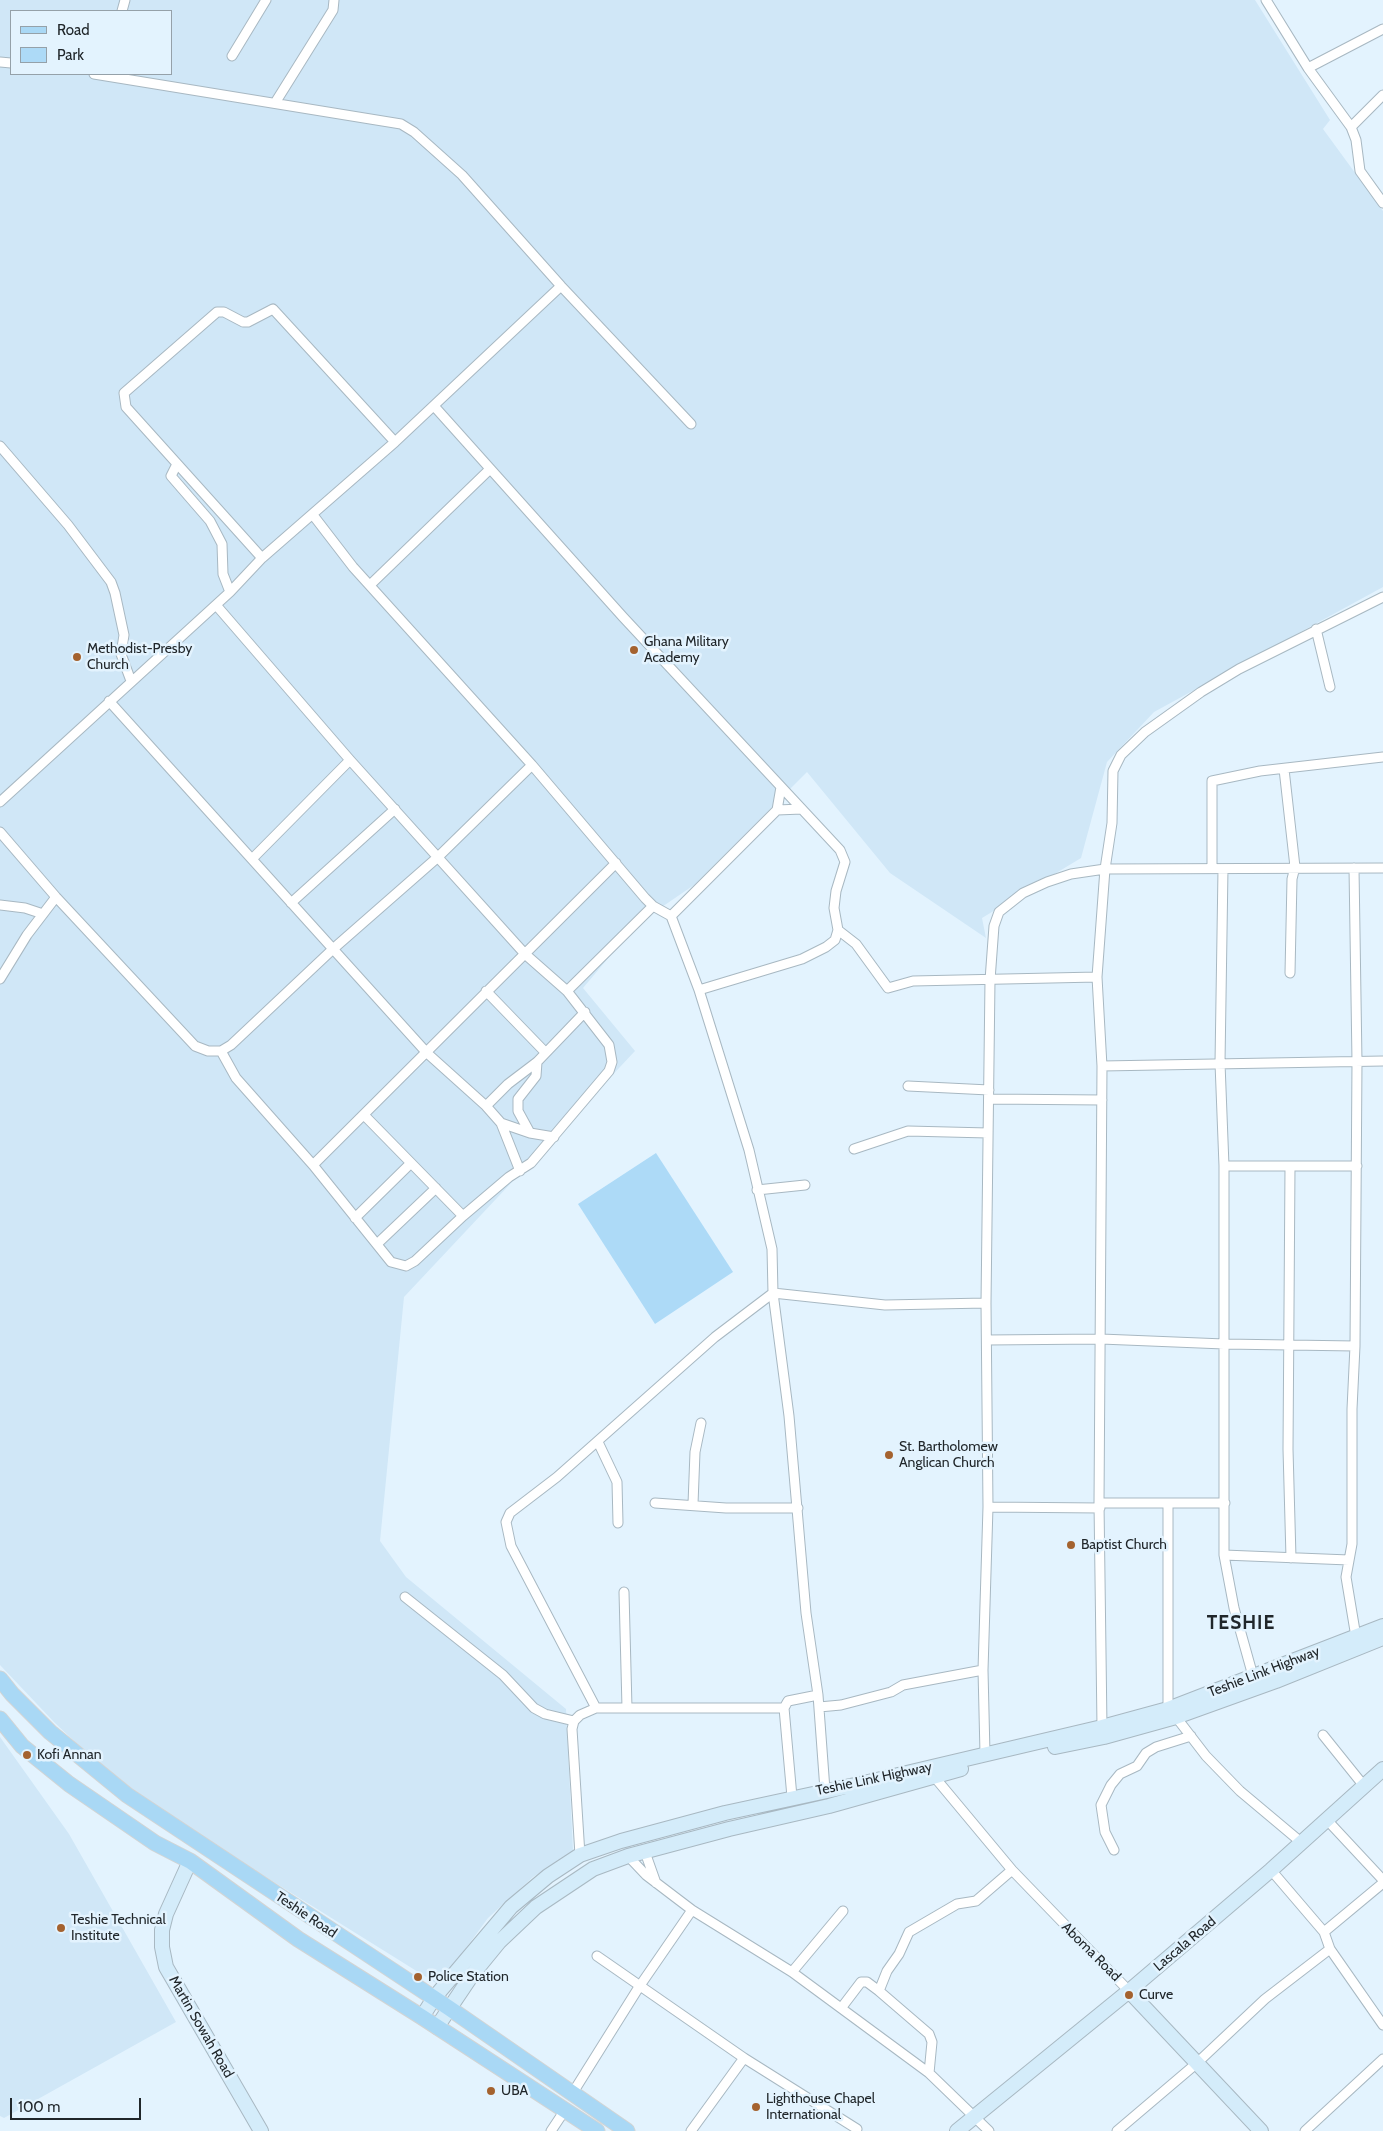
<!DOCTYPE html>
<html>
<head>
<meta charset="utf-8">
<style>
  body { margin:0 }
  #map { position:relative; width:1383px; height:2131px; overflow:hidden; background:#e3f3fe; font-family:Cabin,sans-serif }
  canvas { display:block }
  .legend { position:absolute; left:10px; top:10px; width:162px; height:65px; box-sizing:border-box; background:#e3f3fe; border:1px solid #95a1a9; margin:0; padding:6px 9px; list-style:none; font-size:15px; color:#20262a }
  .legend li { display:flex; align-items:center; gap:10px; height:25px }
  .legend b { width:25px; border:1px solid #95a1a9 }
  .scale { position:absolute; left:10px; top:2098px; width:131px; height:22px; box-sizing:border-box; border:2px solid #20262a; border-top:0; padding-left:6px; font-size:15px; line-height:18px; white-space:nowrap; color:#20262a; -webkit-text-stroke:4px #e3f3fe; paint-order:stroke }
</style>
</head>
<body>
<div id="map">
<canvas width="1383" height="2131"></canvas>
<ul class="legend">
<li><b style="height:6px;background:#a9d8f5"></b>Road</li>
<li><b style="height:14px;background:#addaf7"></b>Park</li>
</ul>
<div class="scale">100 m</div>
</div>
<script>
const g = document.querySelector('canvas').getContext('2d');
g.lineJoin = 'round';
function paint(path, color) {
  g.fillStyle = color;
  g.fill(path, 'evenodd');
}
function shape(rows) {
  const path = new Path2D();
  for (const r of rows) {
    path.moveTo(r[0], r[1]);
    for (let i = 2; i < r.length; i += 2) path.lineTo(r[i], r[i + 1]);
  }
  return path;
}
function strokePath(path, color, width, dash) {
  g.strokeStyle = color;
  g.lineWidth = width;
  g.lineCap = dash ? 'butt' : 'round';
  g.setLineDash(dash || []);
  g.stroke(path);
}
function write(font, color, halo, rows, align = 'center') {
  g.font = font + ' Cabin,sans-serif';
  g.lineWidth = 5;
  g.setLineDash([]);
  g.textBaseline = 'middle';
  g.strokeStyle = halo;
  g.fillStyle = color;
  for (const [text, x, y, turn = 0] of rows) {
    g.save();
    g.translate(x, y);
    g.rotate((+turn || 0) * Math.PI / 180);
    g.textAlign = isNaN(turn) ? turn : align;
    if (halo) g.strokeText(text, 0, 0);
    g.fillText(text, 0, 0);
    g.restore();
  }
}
paint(shape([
  [0,0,1255,0,1330,120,1323,129,1383,211,1383,587,1154,712,1107,762,1081,858,982,918,986,938,890,873,807,772,694,885,637,924,583,988,635,1051,404,1297,380,1541,406,1577,566,1709,573,1851,533,1877,488,1918,439,1985,155,1808,96,1762,54,1722,0,1665],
  [11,11,171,11,171,74,11,74],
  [0,1737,69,1834,176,2022,4,2118,0,2116]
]), '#d0e7f7');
paint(shape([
  [656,1153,733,1272,655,1324,578,1204]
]), '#addaf7');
const street = shape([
  [1266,0,1308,68,1351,127,1356,140,1360,171,1383,203],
  [122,11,125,0],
  [232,56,266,0],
  [0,62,11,63],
  [1308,68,1383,29],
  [94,74,401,124,414,132,462,175,561,286,691,424],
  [275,103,333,10,334,0],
  [1351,127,1383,95],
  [434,406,623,617,840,850,845,862,836,891,834,908,838,930,835,940,826,947,802,959,699,990],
  [0,446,68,525,111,582,115,593,124,635,121,654,131,681],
  [177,464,171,476,210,521,222,544,223,574,230,592],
  [313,515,353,567,532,765,645,898,653,906,671,916,699,990,749,1150,772,1249,773,1293,789,1416,806,1613,818,1695,825,1790],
  [262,558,126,407,124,393,147,373,217,312,224,312,243,322,248,322,273,309,395,442],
  [370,585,489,470],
  [216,605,350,760,525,954,567,991,609,1045,612,1062,609,1071,531,1163,509,1177,463,1216,415,1261,406,1266,391,1262,313,1165,236,1078,221,1051],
  [1316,629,1330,687],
  [109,701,427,1053,486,1106,501,1123,530,1133,554,1137],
  [1284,769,1295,867,1292,879,1290,973],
  [0,802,230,592,262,558,395,442,561,286],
  [777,810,802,809],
  [0,832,56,897,195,1046,208,1051,221,1051,231,1045,333,949,438,857,532,765],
  [252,859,350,760],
  [1212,868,1212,781,1260,771,1383,757],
  [1354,868,1357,1062,1355,1346,1352,1409,1352,1544,1346,1577,1356,1637],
  [1223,869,1220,1063,1224,1166,1224,1555,1234,1608,1253,1676],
  [291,903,395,809],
  [0,905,25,908,43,914],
  [671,916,777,810,781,787],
  [838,930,856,944,888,988,913,981,1097,977],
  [0,979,27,935,56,897],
  [486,991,545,1052],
  [567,991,653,906],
  [1102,1066,1383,1061],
  [908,1086,989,1090],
  [990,1099,1102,1100],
  [486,1106,508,1084,537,1062,585,1012],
  [364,1115,463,1216],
  [501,1123,520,1171],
  [530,1133,518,1111,518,1099,536,1076,537,1062],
  [854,1149,908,1131,988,1133],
  [313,1165,616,863],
  [1224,1166,1357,1166],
  [1290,1167,1288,1449,1291,1558],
  [757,1190,805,1185],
  [355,1218,411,1163],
  [377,1244,436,1188],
  [987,1340,1101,1339,1224,1344,1355,1346],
  [598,1442,617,1482,618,1523],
  [655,1503,726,1508,798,1508],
  [1099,1503,1225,1503],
  [693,1504,695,1452,701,1423],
  [1168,1504,1168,1709],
  [988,1507,1100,1508],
  [1224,1555,1349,1560],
  [624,1592,627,1708],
  [405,1597,503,1675,534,1708,545,1714,574,1721],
  [819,1707,841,1705,891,1692,903,1685,983,1670],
  [596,1708,511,1546,506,1522,510,1513,557,1477,715,1337,773,1293,885,1305,986,1303],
  [1176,1717,1206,1756,1240,1791,1302,1843],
  [1102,1727,1099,1503,1102,1066,1097,977,1105,869,1112,823,1113,771,1121,755,1145,732,1201,692,1239,669,1383,597],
  [1323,1735,1364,1786],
  [985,1754,983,1670,988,1507,986,1303,990,980,994,926,999,912,1023,893,1047,882,1071,874,1105,869,1383,868],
  [932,1774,1012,1870,1129,1991],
  [792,1797,784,1708,788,1701,818,1695],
  [1327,1820,1383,1880],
  [1114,1850,1105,1832,1101,1805,1111,1785,1120,1774,1137,1766,1146,1753,1156,1747,1191,1736],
  [645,1852,656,1883],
  [580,1855,572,1729,574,1721,580,1715,596,1708,784,1708],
  [628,1856,646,1875,692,1910,792,1972,929,2073,989,2131],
  [1271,1870,1324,1932,1330,1949,1383,2025],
  [1324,1932,1383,1883],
  [597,1956,744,2058,857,2129],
  [792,1972,843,1911],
  [879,1991,887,1971,899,1954,909,1932,957,1904,976,1901,1012,1870],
  [842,2007,861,1982,867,1982,879,1991,929,2034,932,2042,929,2073],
  [572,2094,639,1987,692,1910],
  [551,2131,565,2110],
  [691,2131,744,2058],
  [1117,2131,1197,2063,1265,1999,1330,1949],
  [1305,2131,1383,2059]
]);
const secondary = shape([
  [1055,1747,1104,1737,1176,1717,1276,1681,1383,1638],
  [190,1861,166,1914,162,1930,162,1947,166,1967,261,2131],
  [1129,1991,1261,2131],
  [422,2017,434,1998,511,1907,548,1876,580,1855,621,1841,725,1813,864,1783,1102,1727,1168,1709,1383,1626],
  [437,2027,472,1975,499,1942,536,1907,593,1869,628,1856,729,1829,829,1806,961,1769],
  [957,2131,1129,1991,1271,1870,1383,1769]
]);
const primary = shape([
  [0,1679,12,1694,50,1732,127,1795,449,2008,627,2131],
  [0,1719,22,1746,69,1784,155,1843,190,1861,298,1939,422,2017,597,2131]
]);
strokePath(street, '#a8b8c2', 11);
strokePath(secondary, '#a8b8c2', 16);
strokePath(primary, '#d2d4d4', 17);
strokePath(street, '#fff', 9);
strokePath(secondary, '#d4ecfa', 14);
strokePath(primary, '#a9d8f5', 15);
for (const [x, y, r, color] of [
  [634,650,5,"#a4622f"],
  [77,657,5,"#a4622f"],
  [889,1455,5,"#a4622f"],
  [1071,1545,5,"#a4622f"],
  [27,1755,5,"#a4622f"],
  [61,1928,5,"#a4622f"],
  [418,1977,5,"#a4622f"],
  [1129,1995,5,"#a4622f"],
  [491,2091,5,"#a4622f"],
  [756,2107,5,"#a4622f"]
]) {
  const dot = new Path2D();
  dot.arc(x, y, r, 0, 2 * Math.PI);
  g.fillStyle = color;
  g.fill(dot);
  strokePath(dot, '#e3f3fe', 2);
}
write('14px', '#20262a', '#e3f3fe', [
  ["Ghana Military",644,642],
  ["Academy",644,658],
  ["Methodist-Presby",87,649],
  ["Church",87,665],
  ["St. Bartholomew",899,1447],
  ["Anglican Church",899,1463],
  ["Baptist Church",1081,1545],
  ["Kofi Annan",37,1755],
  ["Teshie Technical",71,1920],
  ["Institute",71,1936],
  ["Police Station",428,1977],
  ["Curve",1139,1995],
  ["UBA",501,2091],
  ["Lighthouse Chapel",766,2099],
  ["International",766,2115]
], 'left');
write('14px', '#20262a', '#e3f3fe', [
  ["Teshie Link Highway",1264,1672,-21],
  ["Teshie Link Highway",874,1779,-12],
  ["Teshie Road",306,1915,34],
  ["Lascala Road",1185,1944,-40],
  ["Aboma Road",1091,1952,45],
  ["Martin Sowah Road",201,2027,60]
]);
g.letterSpacing = '1px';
write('bold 19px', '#20262a', '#e3f3fe', [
  ["TESHIE",1241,1623]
]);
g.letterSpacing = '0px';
</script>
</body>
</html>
